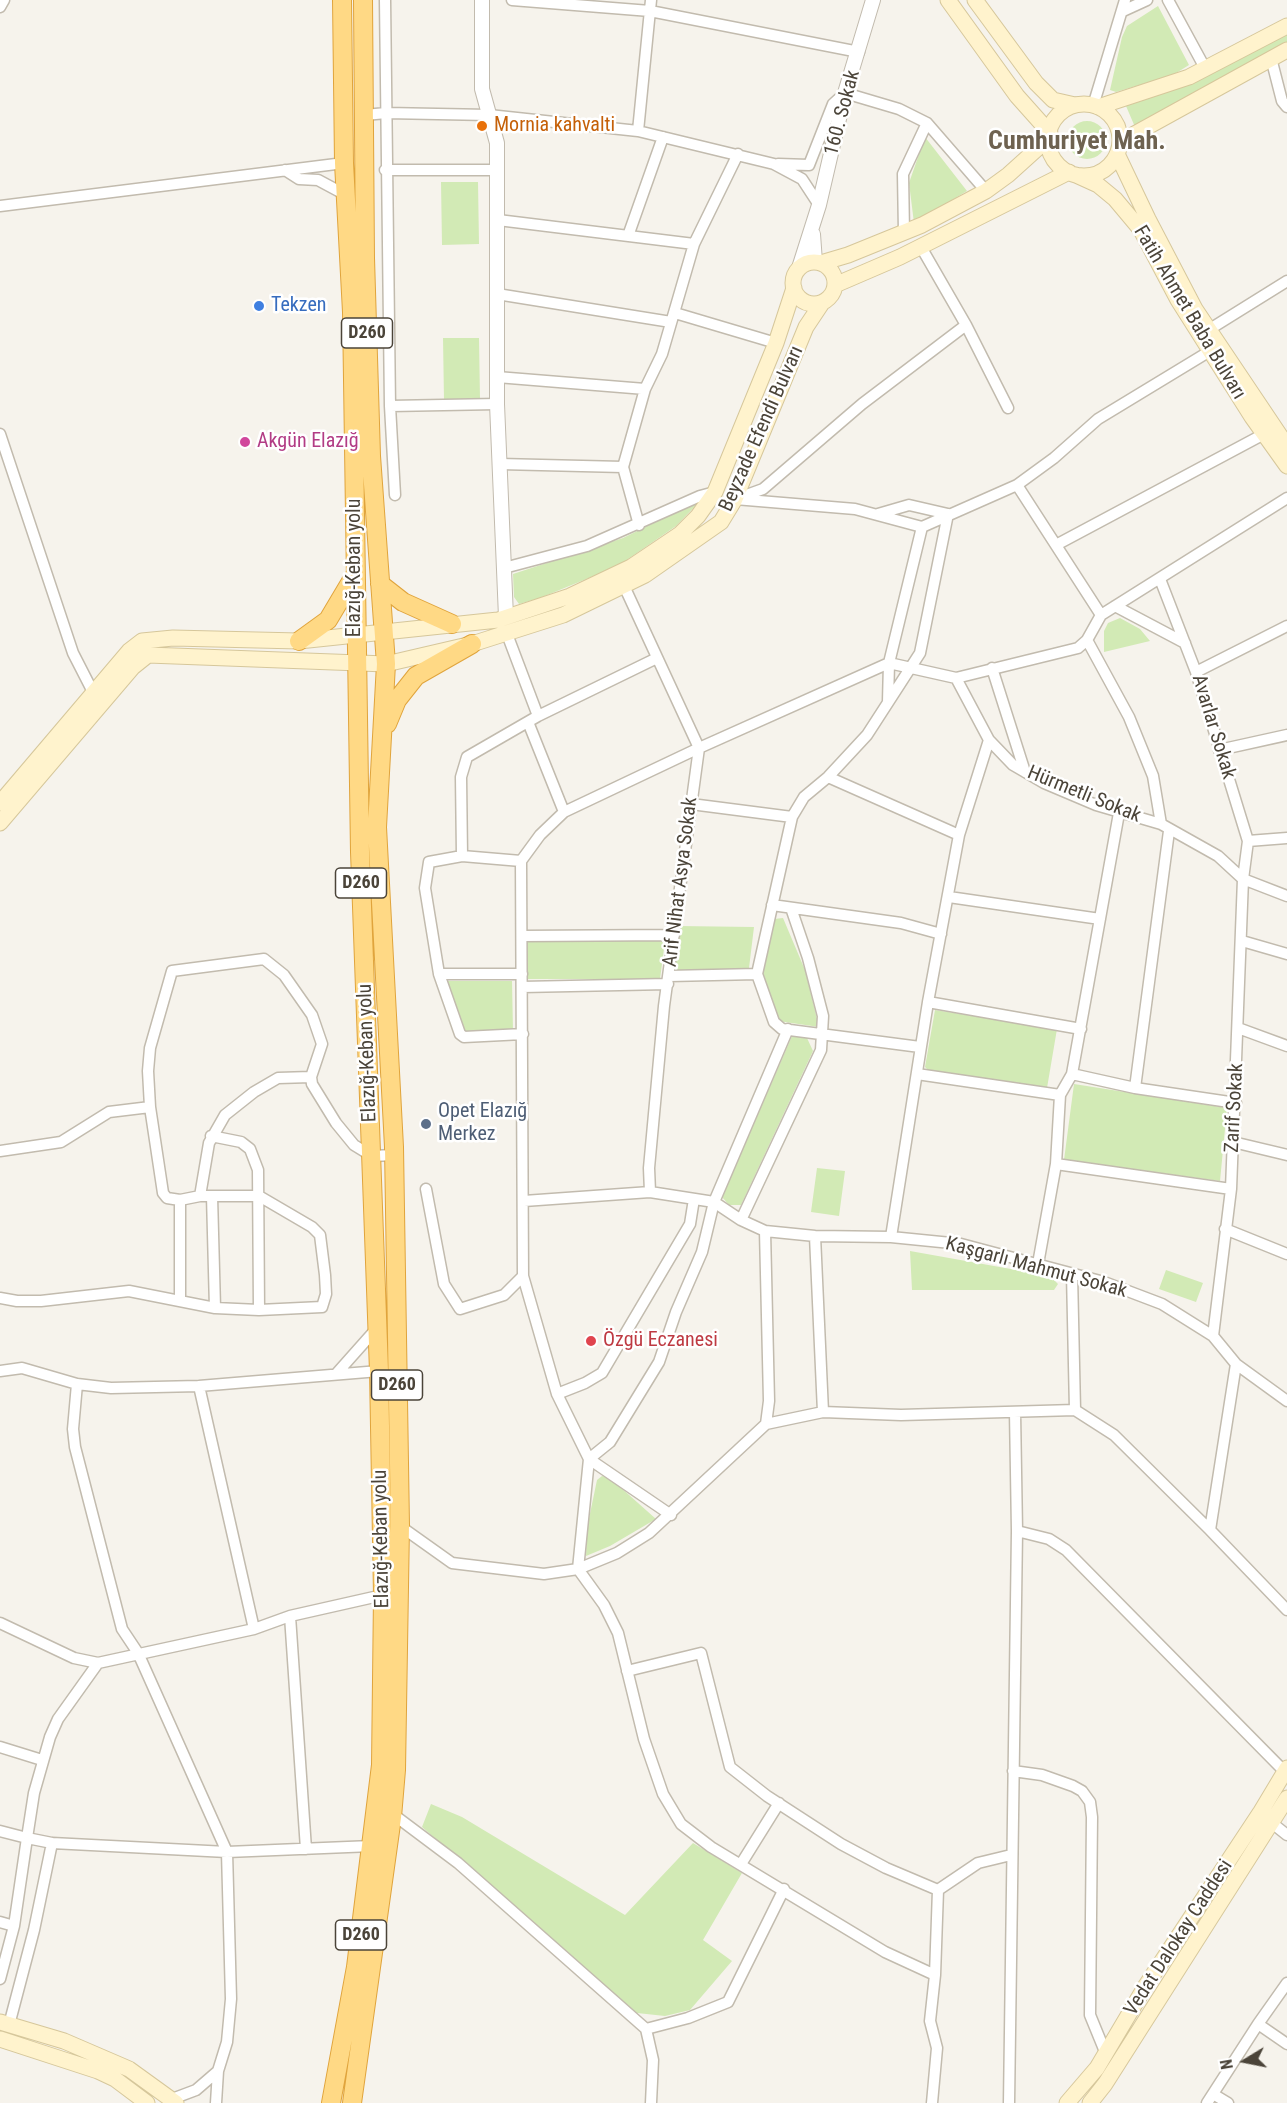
<!DOCTYPE html>
<html>
<head>
<meta charset="utf-8">
<style>
  body { margin:0 }
  #map { position:relative; width:1287px; height:2103px; overflow:hidden; background:#f6f3ec; font-family:"Roboto Condensed",sans-serif }
  canvas { display:block }
  .north { position:absolute; left:1215px; top:2031px; width:60px; height:60px; -webkit-text-stroke:4px #fff; paint-order:stroke; rotate:260deg; font-size:16px; font-weight:700; line-height:24px; text-align:center; color:#4b4439 }
  .north::after { content:''; display:block; margin:auto; width:21px; height:27px; background:#4b4439; clip-path:polygon(50% 0,100% 100%,50% 72%,0 100%) }
</style>
</head>
<body>
<div id="map">
<canvas width="1287" height="2103"></canvas>
<div class="north">N</div>
</div>
<script>
const g = document.querySelector('canvas').getContext('2d');
g.lineJoin = 'round';
function paint(path, color) {
  g.fillStyle = color;
  g.fill(path, 'evenodd');
}
function shape(rows) {
  const path = new Path2D();
  for (const r of rows) {
    if (r.length === 3) {
      path.moveTo(r[0] + r[2], r[1]);
      path.arc(r[0], r[1], r[2], 0, 2 * Math.PI);
      continue;
    }
    path.moveTo(r[0], r[1]);
    for (let i = 2; i < r.length; i += 2) path.lineTo(r[i], r[i + 1]);
  }
  return path;
}
function strokePath(path, color, width, dash) {
  g.strokeStyle = color;
  g.lineWidth = width;
  g.lineCap = dash ? 'butt' : 'round';
  g.setLineDash(dash || []);
  g.stroke(path);
}
function write(font, color, halo, rows, align = 'center') {
  g.font = font + ' "Roboto Condensed",sans-serif';
  g.lineWidth = 5;
  g.setLineDash([]);
  g.textBaseline = 'middle';
  g.strokeStyle = halo;
  g.fillStyle = color;
  for (const [text, x, y, turn = 0] of rows) {
    g.save();
    g.translate(x, y);
    g.rotate((+turn || 0) * Math.PI / 180);
    g.textAlign = isNaN(turn) ? turn : align;
    if (halo) g.strokeText(text, 0, 0);
    g.fillText(text, 0, 0);
    g.restore();
  }
}
paint(shape([
  [1158,6,1189,65,1173,75,1116,92,1110,90,1122,37,1127,26],
  [1287,32,1287,43,1135,127,1126,106],
  [1087,140,19],
  [925,137,967,191,914,223,909,183],
  [441,182,478,182,479,244,442,245],
  [443,338,479,338,480,399,444,400],
  [702,499,676,526,618,566,540,598,519,604,514,597,513,574,623,538],
  [1120,618,1140,629,1150,641,1104,652,1104,631,1108,623],
  [783,918,805,970,819,1027,778,1021,762,970,774,919],
  [678,926,754,927,749,968,681,972,674,970],
  [526,941,665,941,660,979,526,979],
  [444,981,512,981,513,1031,462,1033],
  [935,1010,1057,1029,1047,1088,929,1071,925,1067],
  [792,1036,807,1038,813,1051,741,1205,729,1205,722,1197],
  [1074,1084,1227,1108,1220,1181,1064,1160],
  [817,1168,845,1171,839,1216,811,1212],
  [910,1251,1050,1276,1058,1284,1054,1290,912,1290],
  [1166,1270,1203,1283,1196,1302,1159,1289],
  [602,1476,610,1478,656,1519,610,1546,586,1556,587,1528,597,1480],
  [431,1804,462,1817,625,1915,693,1843,742,1873,703,1940,732,1961,690,2010,665,2016,637,2013,422,1827]
]), '#d2eab5');
const minor = shape([
  [385,0,390,406,395,495],
  [512,0,650,11,859,52],
  [1168,0,1205,68],
  [0,7,4,0],
  [1123,11,1147,0],
  [1271,58,1282,101,1287,107],
  [1093,106,1125,0],
  [365,115,386,113,489,115,638,131,774,164,802,179,819,205],
  [638,131,651,0],
  [778,164,809,165,833,104,845,93,899,109,927,123,986,191],
  [285,170,299,179,318,180,346,195],
  [385,170,497,170],
  [0,206,344,163],
  [498,220,694,244],
  [904,233,903,174,927,123],
  [628,236,663,137],
  [921,247,966,325,1008,408],
  [497,294,671,322],
  [675,313,776,343],
  [1210,329,1287,281],
  [497,377,645,389],
  [390,406,497,404],
  [0,434,73,653,94,694],
  [500,464,623,467],
  [1017,485,1101,615],
  [741,497,763,489,862,404,966,325],
  [735,499,855,509,922,527,1017,485,1054,458,1098,419,1210,351],
  [878,514,909,505,948,514],
  [639,525,623,467,645,389,662,354,694,244,738,154],
  [1056,545,1264,434],
  [504,568,587,546,700,496,715,492],
  [1160,579,1196,672,1248,841,1243,879,1231,1189,1213,1336],
  [625,588,699,748,664,1006,649,1168,650,1192],
  [1115,606,1185,643],
  [507,634,538,716],
  [1087,640,1129,717,1153,776,1161,824],
  [992,668,1025,772],
  [1196,672,1287,626],
  [956,678,1078,648,1087,640,1101,615,1287,498],
  [888,702,889,663,922,527],
  [528,722,564,812],
  [1219,750,1287,735],
  [828,777,959,835],
  [691,804,792,817],
  [1248,841,1287,838],
  [462,856,461,777,467,757,538,716,657,658],
  [949,897,1100,919],
  [772,905,901,923,941,934],
  [522,936,674,935],
  [1242,941,1287,954],
  [439,974,522,974],
  [757,974,792,817,804,797,828,777,867,735,920,653,948,514],
  [669,976,757,974,774,1022,782,1029,920,1047],
  [522,987,668,984],
  [928,1002,1081,1029],
  [1238,1028,1287,1046],
  [788,1029,714,1202,702,1252,676,1312,659,1362,610,1442,589,1459,578,1569,604,1605,618,1633,644,1739,663,1794,681,1824,711,1847,885,1952,935,1975],
  [523,1034,464,1037,460,1034,439,974,425,888,429,862,462,856,521,861,540,835,564,812,699,748,889,663,956,678,989,740,1013,765,1044,783,1096,805,1161,824,1218,856,1243,879,1287,896],
  [917,1074,1060,1095],
  [1072,1074,1135,1088,1236,1103],
  [1135,1088,1169,831],
  [150,1107,163,1193,167,1198,180,1200,200,1196,209,1143,225,1115,254,1092,278,1078,311,1077],
  [211,1136,241,1142,250,1149,258,1170,259,1310],
  [1233,1142,1287,1155],
  [0,1151,61,1142,109,1112,150,1107,148,1071,150,1048,172,971,264,959,284,975,312,1015,322,1044,311,1077,312,1084,336,1123,354,1145,372,1156,394,1155],
  [1056,1164,1231,1189],
  [426,1189,444,1284,460,1309,504,1295,523,1276,521,861],
  [212,1196,215,1308],
  [180,1200,180,1300],
  [524,1201,650,1192,714,1202,741,1220,765,1231,815,1236,891,1237,961,1244,1104,1282,1162,1304,1213,1336,1236,1364,1287,1401],
  [741,1220,821,1050,823,1016,808,958,791,908],
  [1225,1229,1287,1254],
  [765,1231,769,1401,766,1424],
  [815,1236,823,1412],
  [891,1237,928,1002,959,835,989,740],
  [1038,1264,1056,1164,1060,1095,1072,1074,1119,813],
  [1072,1274,1075,1410],
  [523,1276,557,1394,589,1459,671,1515],
  [0,1298,17,1301,41,1301,129,1291,215,1308,259,1310,322,1307,326,1294,325,1275,320,1235,312,1227,259,1196,200,1196],
  [0,1371,22,1368,77,1384,111,1388,199,1386,379,1371],
  [337,1373,377,1328],
  [77,1384,73,1429,75,1447,122,1629,138,1653,227,1852,231,1999,227,2042,218,2071],
  [199,1386,254,1629],
  [557,1394,585,1383,602,1373,690,1224,694,1199],
  [400,1526,452,1563,544,1574,578,1569,617,1553,649,1533,766,1424,823,1412,901,1415,1075,1410,1114,1435,1210,1530,1287,1610],
  [1210,1530,1236,1364],
  [1017,1531,1049,1539,1066,1550,1285,1772],
  [290,1616,306,1849],
  [0,1623,74,1658,98,1663,254,1629,290,1616,383,1595],
  [98,1663,58,1719,50,1737,34,1793,27,1838,52,1843,227,1852,372,1846],
  [627,1671,701,1653,730,1767,767,1796,841,1844,886,1868,938,1890,978,1863,1011,1855],
  [0,1747,42,1760],
  [1013,1771,1042,1775,1073,1786,1082,1791,1090,1802,1092,1817,1090,2015,1106,2054],
  [392,1817,398,1818,458,1863,646,2029,653,2060,651,2103],
  [1272,1823,1287,1835],
  [0,1831,27,1838,14,1926,0,1979],
  [741,1864,779,1803],
  [0,1922,14,1926],
  [1258,2024,1287,1983],
  [9,2025,34,1930,52,1843],
  [646,2029,688,2018,728,2002,784,1889],
  [1213,2094,1228,2103],
  [172,2099,196,2090,218,2071,216,2103],
  [932,2103,937,2048,930,2021,935,1975,938,1890],
  [1009,2103,1017,1531,1015,1412],
  [1207,2103,1258,2024,1287,2044]
]);
const tertiary = shape([
  [482,0,482,89,497,143,497,404,506,617],
  [813,234,815,262],
  [799,268,819,205,845,93,873,0]
]);
const secondary = shape([
  [948,0,1017,96,1050,133],
  [975,0,1036,83,1053,100,1075,105],
  [1084,140,36],
  [1098,107,1189,77,1287,26],
  [1120,142,1287,50],
  [1117,154,1148,219,1195,309,1287,446],
  [1076,175,1098,185,1115,199,1141,230,1178,300,1252,417,1287,466],
  [814,283,21],
  [821,263,848,255,922,225,986,191,1008,175,1049,138],
  [835,285,900,257,1069,172],
  [0,803,129,651,142,641,173,638,299,641,498,620,570,596,631,567,680,534,698,516,715,492,776,343,794,288],
  [0,823,133,667,148,655,386,664,472,644,563,615,645,575,721,522,735,499,806,327,822,303],
  [0,2022,64,2041,129,2069,176,2103],
  [0,2039,98,2071,115,2079,147,2103],
  [1067,2103,1097,2068,1145,1987,1260,1813,1287,1768],
  [1090,2103,1105,2084,1287,1798]
]);
const trunk = shape([
  [380,584,403,602,452,624],
  [299,641,328,620,353,578],
  [387,724,397,700,416,676,472,644],
  [331,2103,356,1967,381,1765,383,1595,379,1371,360,852,352,312,344,163,342,0],
  [352,2103,392,1817,396,1770,400,1526,394,1147,377,827,386,664,371,456,365,258,363,0]
]);
strokePath(minor, '#c2bbae', 13);
strokePath(tertiary, '#c2bbae', 16);
strokePath(secondary, '#d6c79b', 17);
strokePath(trunk, '#e0a43c', 20);
strokePath(minor, '#fff', 10);
strokePath(tertiary, '#fff', 14);
strokePath(secondary, '#fff3cd', 15);
strokePath(trunk, '#ffd985', 18);
for (const [x, y, r, color] of [
  [482,126,6,"#e8710a"],
  [259,306,6,"#3f7fe0"],
  [245,442,6,"#d1479c"],
  [426,1124,6,"#5c6f8a"],
  [591,1341,6,"#e0444e"]
]) {
  const dot = new Path2D();
  dot.arc(x, y, r, 0, 2 * Math.PI);
  g.fillStyle = color;
  g.fill(dot);
  strokePath(dot, '#fff', 2);
}
for (const [x, y, w] of [
  [367,333,51],
  [361,883,51],
  [397,1385,51],
  [361,1935,51]
]) {
  const box = new Path2D();
  box.roundRect(x - w / 2, y - 15, w, 30, 4.5);
  g.fillStyle = '#fff';
  g.fill(box);
  strokePath(box, '#4b4439', 1.5);
}
write('bold 18px', '#4b4439', null, [
  ["D260",367,333],
  ["D260",361,883],
  ["D260",397,1385],
  ["D260",361,1935]
]);
write('20px', '#4b4439', '#fff', [
  ["160. Sokak",843,113,-75],
  ["Fatih Ahmet Baba Bulvarı",1189,313,59],
  ["Beyzade Efendi Bulvarı",762,429,-66],
  ["Elazığ-Keban yolu",355,568,-90],
  ["Avarlar Sokak",1213,727,73],
  ["Hürmetli Sokak",1084,795,22],
  ["Arif Nihat Asya Sokak",681,882,-83],
  ["Elazığ-Keban yolu",368,1053,-92],
  ["Zarif Sokak",1235,1108,-87],
  ["Kaşgarlı Mahmut Sokak",1036,1268,15],
  ["Elazığ-Keban yolu",382,1539,-91],
  ["Vedat Dalokay Caddesi",1179,1938,-57]
]);
write('20px', '#c56008', '#fff', [
  ["Mornia kahvalti",494,126]
], 'left');
write('20px', '#366cbe', '#fff', [
  ["Tekzen",271,306]
], 'left');
write('20px', '#b23c85', '#fff', [
  ["Akgün Elazığ",257,442]
], 'left');
write('20px', '#4e5e75', '#fff', [
  ["Opet Elazığ",438,1112],
  ["Merkez",438,1135]
], 'left');
write('20px', '#be3a42', '#fff', [
  ["Özgü Eczanesi",603,1341]
], 'left');
write('bold 26px', '#6e6250', '#fff', [
  ["Cumhuriyet Mah.",1077,142]
]);
</script>
</body>
</html>
